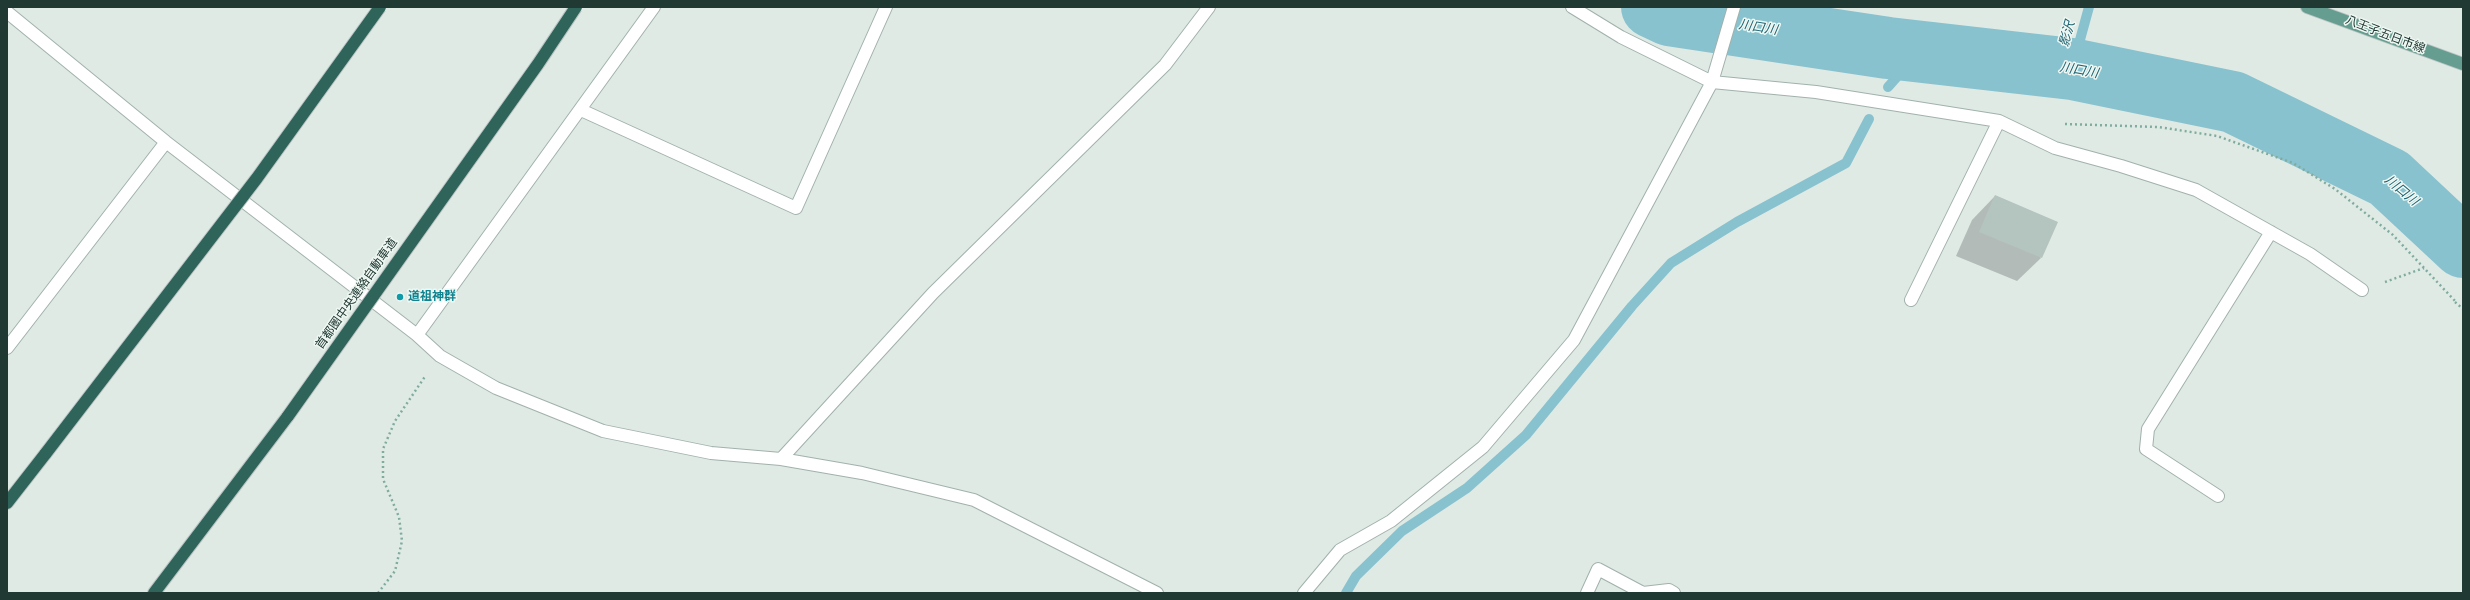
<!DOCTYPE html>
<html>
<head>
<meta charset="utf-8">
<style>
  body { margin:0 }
  #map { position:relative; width:2470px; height:600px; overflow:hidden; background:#dfeae5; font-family:Poppins,sans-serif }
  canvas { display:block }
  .frame { position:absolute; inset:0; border:8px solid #213933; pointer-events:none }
</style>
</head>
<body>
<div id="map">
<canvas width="2470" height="600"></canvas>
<div class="frame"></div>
</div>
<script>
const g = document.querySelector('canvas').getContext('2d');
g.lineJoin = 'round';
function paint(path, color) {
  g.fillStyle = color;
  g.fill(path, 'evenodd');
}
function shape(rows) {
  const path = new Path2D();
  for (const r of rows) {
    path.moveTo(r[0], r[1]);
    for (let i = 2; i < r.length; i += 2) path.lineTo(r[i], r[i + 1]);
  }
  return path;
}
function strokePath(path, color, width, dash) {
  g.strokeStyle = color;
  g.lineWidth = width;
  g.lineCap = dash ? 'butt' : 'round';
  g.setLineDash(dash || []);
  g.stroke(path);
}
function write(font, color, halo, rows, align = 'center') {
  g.font = font + ' Poppins,"Noto Sans JP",sans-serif';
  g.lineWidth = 3;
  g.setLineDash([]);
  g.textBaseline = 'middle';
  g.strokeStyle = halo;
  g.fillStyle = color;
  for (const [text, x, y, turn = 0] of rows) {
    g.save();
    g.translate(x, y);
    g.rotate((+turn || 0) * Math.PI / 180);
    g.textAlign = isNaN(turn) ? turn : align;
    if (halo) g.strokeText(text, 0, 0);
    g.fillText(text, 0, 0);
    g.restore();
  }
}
paint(shape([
  [1995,196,2041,258,2017,281,1956,256,1972,220]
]), '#0003');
strokePath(shape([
  [2072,69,2089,7],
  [1888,87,1919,52],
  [1346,593,1356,576,1402,531,1467,488,1526,435,1632,306,1671,263,1737,222,1846,163,1869,119]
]), '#88c2ce', 10);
strokePath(shape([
  [1652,7,1669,15,1888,48,2072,69,2233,102,2389,178,2463,247]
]), '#88c2ce', 62);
paint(shape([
  [1995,195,2058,222,2042,258,1979,232]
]), '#b4c4be');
const minor = shape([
  [1572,7,1621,37,1712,82,1816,92,1999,121,2055,148,2121,166,2196,190,2310,254,2362,290],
  [7,12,166,142,417,335,440,356,496,388,603,431,711,453,781,459,862,473,974,500,1157,593],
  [581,110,796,208,886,7],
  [1911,300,1999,121],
  [417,335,654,7],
  [7,348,166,142],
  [781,459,933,293,1165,65,1209,7],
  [2218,496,2146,449,2148,429,2271,232],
  [1304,593,1340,550,1391,521,1483,447,1574,340,1712,82,1734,7],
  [1587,593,1598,569,1643,593,1669,590,1674,593]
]);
const major = shape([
  [2307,7,2463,64]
]);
const highway = shape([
  [7,503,46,453],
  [154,593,288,416]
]);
strokePath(minor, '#a2b1ac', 14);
strokePath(major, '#bcc4c2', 14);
strokePath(highway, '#bcc4c2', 14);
strokePath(shape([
  [2065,124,2158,127,2217,136,2293,163,2335,189,2393,235,2456,302],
  [2385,282,2424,268],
  [2455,302,2463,309],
  [378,593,395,571,402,541,399,517,383,479,383,449,395,421,426,375]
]), '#80ac9f', 2.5, [2, 3]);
strokePath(minor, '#fff', 12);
strokePath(major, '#659e90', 12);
strokePath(highway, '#2e6459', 12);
const highwayBridge = shape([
  [288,416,538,64,576,7],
  [46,453,257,178,380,7]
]);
strokePath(highwayBridge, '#bcc4c2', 14, []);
strokePath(highwayBridge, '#2e6459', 12);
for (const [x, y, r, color] of [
  [400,297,4,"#0f9aa8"]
]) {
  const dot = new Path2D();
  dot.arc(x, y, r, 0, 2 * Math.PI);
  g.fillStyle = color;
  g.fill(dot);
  strokePath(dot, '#eff7f3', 1.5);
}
write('12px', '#213933', '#eff7f3', [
  ["八王子五日市線",2385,35,21],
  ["首都圏中央連絡自動車道",357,294,-55]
]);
write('bold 12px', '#0d838f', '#eff7f3', [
  ["道祖神群",408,297]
], 'left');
write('italic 13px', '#1d6372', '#eff7f3', [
  ["川口川",1758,28,9],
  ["影沢",2068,34,-74],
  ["川口川",2079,71,10],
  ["川口川",2401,191,40]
]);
</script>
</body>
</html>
